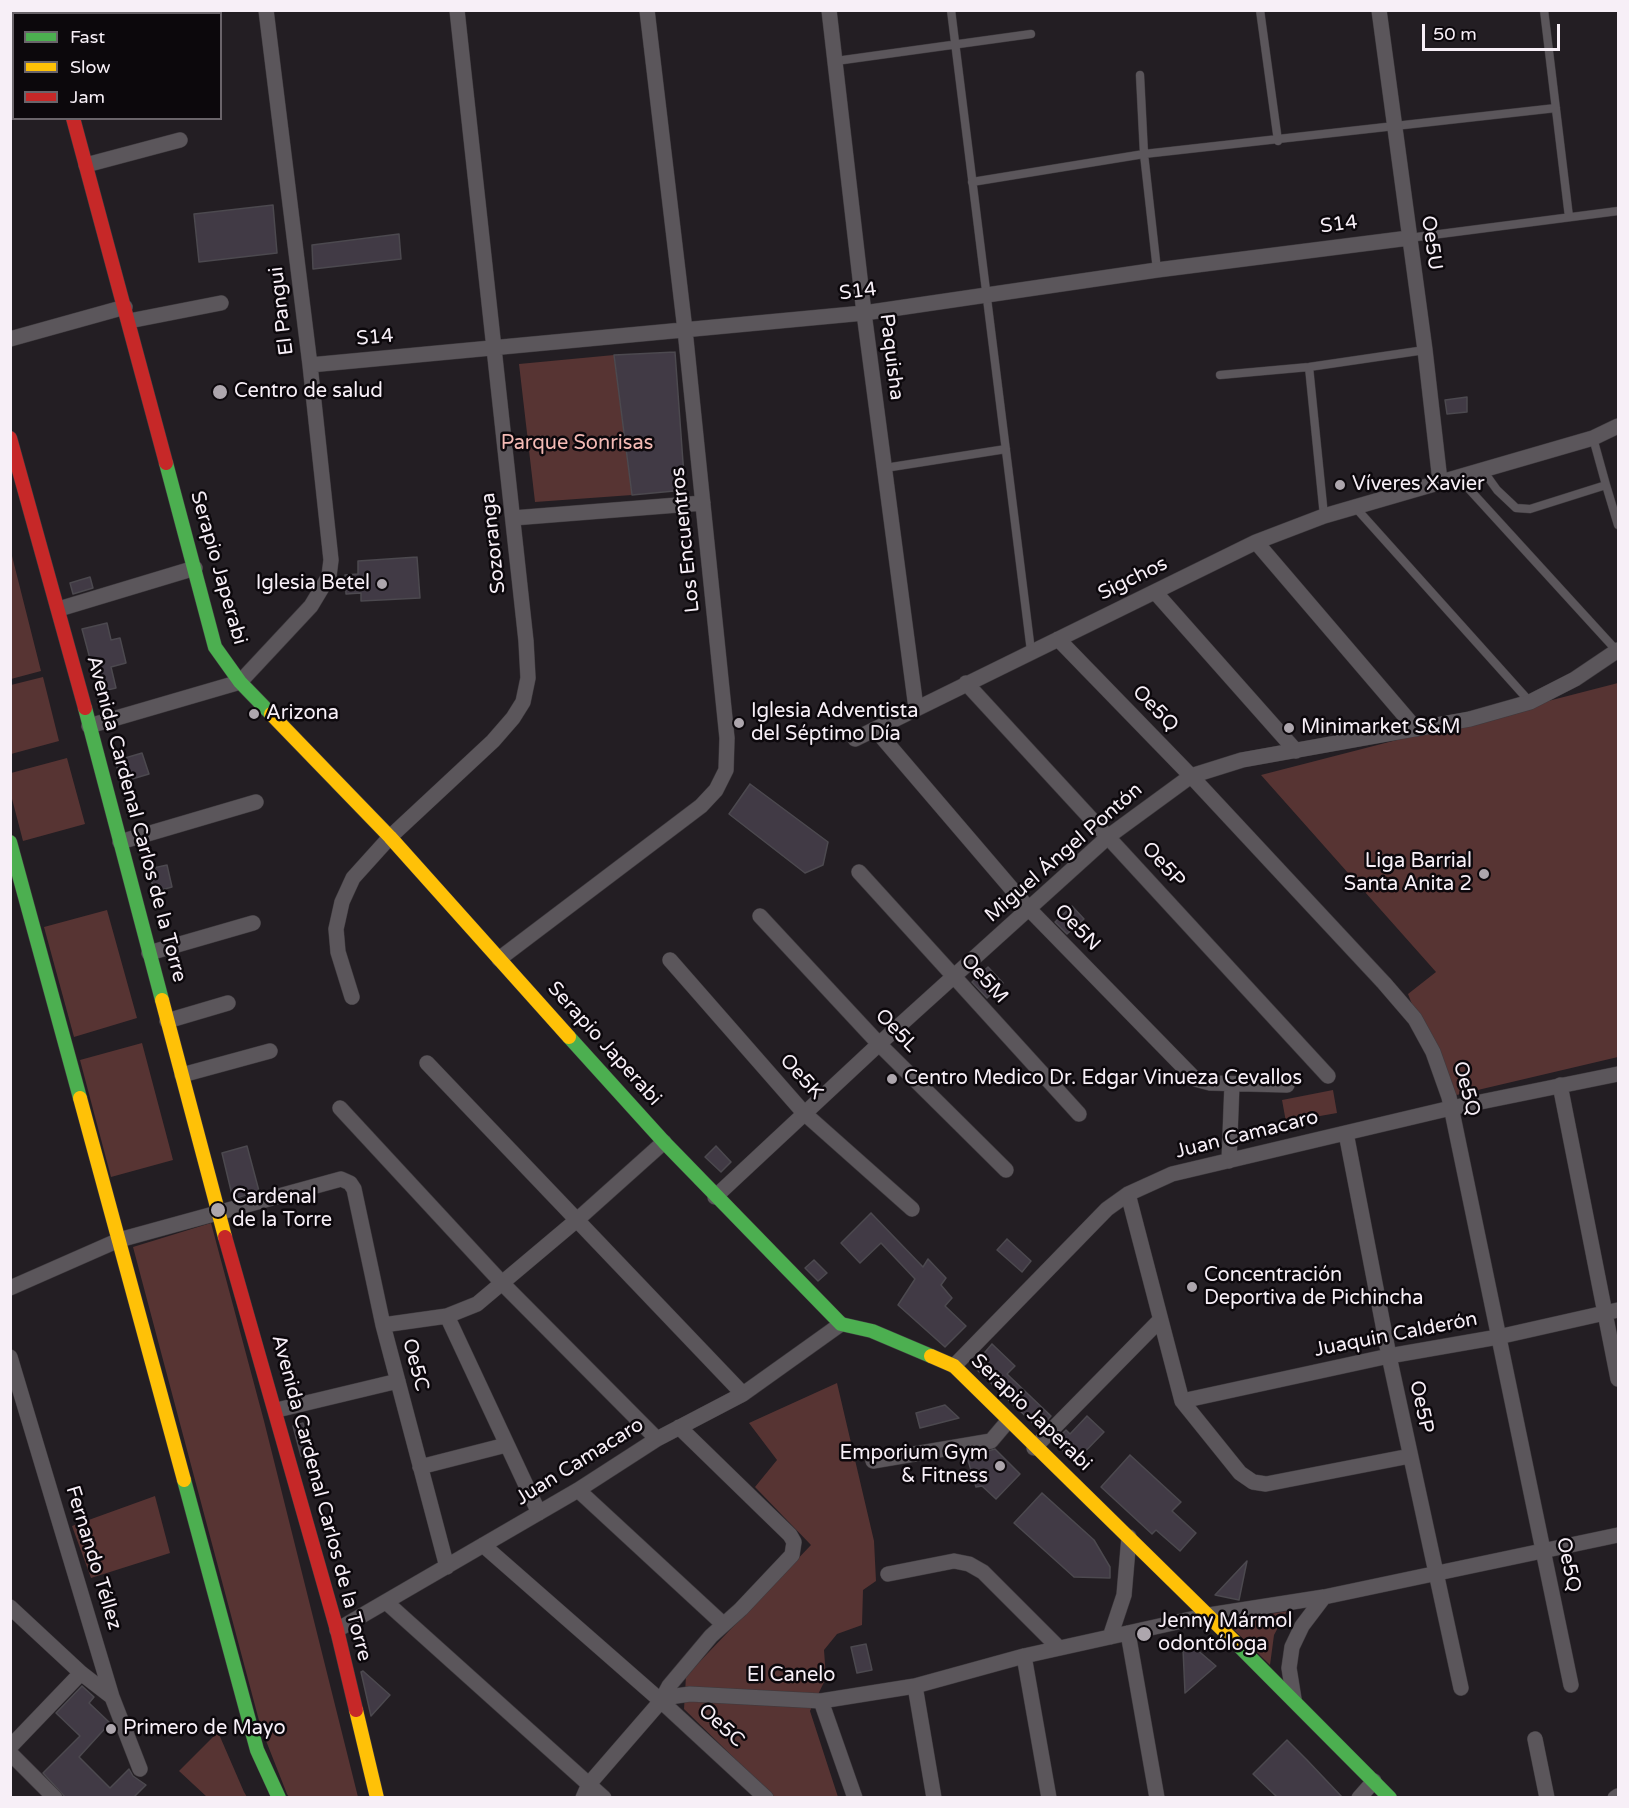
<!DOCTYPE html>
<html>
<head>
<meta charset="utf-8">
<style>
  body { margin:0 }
  #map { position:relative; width:1629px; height:1808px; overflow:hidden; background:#231e23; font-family:"Varela Round",sans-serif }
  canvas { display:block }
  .frame { position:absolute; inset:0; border:12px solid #f7eff7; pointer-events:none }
  .legend { position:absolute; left:12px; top:12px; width:210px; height:108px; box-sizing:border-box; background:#0c080c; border:2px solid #6a646a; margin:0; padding:8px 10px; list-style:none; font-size:18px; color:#f7eff7 }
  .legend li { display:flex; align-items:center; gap:12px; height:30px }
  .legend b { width:30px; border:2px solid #6a646a }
  .scale { position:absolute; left:1422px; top:24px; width:138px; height:27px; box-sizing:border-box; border:3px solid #f7eff7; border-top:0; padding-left:8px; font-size:18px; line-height:21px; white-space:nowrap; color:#f7eff7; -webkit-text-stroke:4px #0c080c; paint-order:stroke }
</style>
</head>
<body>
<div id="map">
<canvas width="1629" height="1808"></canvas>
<div class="frame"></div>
<ul class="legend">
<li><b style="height:8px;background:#4caf50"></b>Fast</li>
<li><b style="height:8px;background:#ffc107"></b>Slow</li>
<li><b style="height:8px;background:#c62828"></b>Jam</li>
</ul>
<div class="scale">50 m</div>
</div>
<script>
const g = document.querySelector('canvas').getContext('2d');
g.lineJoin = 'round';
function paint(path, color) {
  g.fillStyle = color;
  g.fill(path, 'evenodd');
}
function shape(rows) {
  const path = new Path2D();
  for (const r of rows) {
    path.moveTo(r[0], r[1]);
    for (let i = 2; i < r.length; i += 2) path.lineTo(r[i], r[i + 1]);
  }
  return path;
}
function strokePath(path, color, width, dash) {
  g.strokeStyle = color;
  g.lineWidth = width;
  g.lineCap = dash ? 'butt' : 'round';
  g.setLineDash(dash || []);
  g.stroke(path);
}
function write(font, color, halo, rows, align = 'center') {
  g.font = font + ' "Varela Round",sans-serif';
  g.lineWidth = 5;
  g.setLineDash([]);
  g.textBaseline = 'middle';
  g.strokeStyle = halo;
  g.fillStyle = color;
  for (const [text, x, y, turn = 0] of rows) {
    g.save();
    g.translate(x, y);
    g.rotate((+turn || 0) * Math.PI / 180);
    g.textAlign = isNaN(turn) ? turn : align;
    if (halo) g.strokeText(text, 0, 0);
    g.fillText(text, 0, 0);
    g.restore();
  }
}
paint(shape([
  [614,355,632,495,535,502,519,364],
  [11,552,41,671,11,679,10,679],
  [43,677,59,741,11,754,11,685],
  [1618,683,1618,1057,1448,1097,1408,994,1436,972,1261,775],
  [67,758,85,824,23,841,11,795,11,773],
  [107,910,137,1018,74,1037,44,927],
  [142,1043,173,1160,111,1177,80,1060],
  [1333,1090,1337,1113,1286,1122,1282,1100],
  [211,1223,264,1421,358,1797,289,1797,287,1794,261,1728,133,1247],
  [837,1383,874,1541,876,1581,863,1590,862,1625,837,1634,824,1650,826,1678,810,1711,838,1797,774,1797,684,1709,686,1676,811,1545,755,1487,777,1460,749,1423],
  [155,1496,170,1553,91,1578,72,1526],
  [1287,1611,1274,1635,1270,1665,1226,1622],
  [218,1732,244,1792,247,1797,207,1797,179,1771]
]), '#573433');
const building = shape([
  [273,205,277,253,199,262,194,214,273,205],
  [399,234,401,259,313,269,312,245,399,234],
  [675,352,685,490,632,495,614,355,675,352],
  [1467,397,1467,412,1447,414,1445,400,1467,397],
  [417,557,420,598,361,601,361,593,346,594,345,575,358,574,358,561,417,557],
  [90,577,93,588,73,594,70,583,90,577],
  [107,623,111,640,120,638,126,663,111,667,116,688,99,692,82,629,107,623],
  [142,753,149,774,122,782,115,761,142,753],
  [750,784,828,842,823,865,805,873,729,814,750,784],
  [167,865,172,887,154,892,149,869,167,865],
  [1072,906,1084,919,1067,934,1055,922,1072,906],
  [988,967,1003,983,987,998,972,982,988,967],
  [247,1146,259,1191,233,1199,222,1153,247,1146],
  [716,1146,731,1162,721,1172,705,1157,716,1146],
  [871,1213,923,1267,928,1259,946,1278,941,1285,952,1298,945,1306,966,1326,945,1347,898,1305,915,1279,881,1243,860,1263,841,1243,871,1213],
  [1007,1239,1031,1261,1022,1272,997,1250,1007,1239],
  [814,1260,827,1273,818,1281,805,1268,814,1260],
  [992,1344,1015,1366,1007,1374,1051,1416,1039,1429,973,1366,992,1344],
  [945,1405,959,1418,920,1428,916,1413,945,1405],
  [1087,1416,1104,1432,1075,1462,1054,1442,1066,1430,1070,1434,1087,1416],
  [303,1423,311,1453,301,1456,293,1426,303,1423],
  [995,1449,1020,1474,996,1499,982,1486,976,1487,967,1457,995,1449],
  [1130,1455,1181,1502,1172,1511,1196,1533,1180,1551,1156,1530,1152,1534,1101,1487,1130,1455],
  [1042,1493,1094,1540,1110,1567,1110,1578,1074,1577,1014,1523,1042,1493],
  [1247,1561,1239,1600,1215,1595,1247,1561],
  [866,1644,872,1670,857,1673,851,1647,866,1644],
  [1195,1648,1216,1666,1185,1693,1183,1649,1195,1648],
  [363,1671,390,1695,371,1716,361,1672,363,1671],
  [82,1686,94,1697,89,1703,110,1723,79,1757,110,1788,129,1769,133,1776,146,1785,134,1797,65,1797,43,1773,80,1736,56,1713,82,1686],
  [1287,1740,1307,1760,1342,1797,1277,1797,1253,1774,1287,1740]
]);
paint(building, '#413a45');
strokePath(building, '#4c494f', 1.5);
const lane = shape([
  [951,10,1031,651],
  [1260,10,1278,141],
  [1544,10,1569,217],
  [836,61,1031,34],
  [1140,75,1144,154,1157,270],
  [972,182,1144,154,1556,108],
  [1409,238,1618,211],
  [1309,367,1324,516],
  [1220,375,1309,367,1425,350],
  [1593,438,1606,485],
  [885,468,1006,449],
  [1482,469,1497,490,1516,508,1530,509,1606,485,1618,525],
  [1458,477,1617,651],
  [1355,507,1530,702]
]);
const street = shape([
  [50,10,51,14],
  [829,10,864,313,916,708],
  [1379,10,1425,350,1440,481],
  [10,65,14,65],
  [86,165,180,140],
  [129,321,221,303],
  [10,339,125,307],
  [310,365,864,313,1157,270,1409,238],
  [513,518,703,503],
  [1256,542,1416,729],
  [1155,592,1296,751],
  [59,609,195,568],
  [1058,639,1191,776,1384,983,1415,1019,1433,1052,1449,1097,1571,1685],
  [966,683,1328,1076],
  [89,726,240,682,311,606,329,576,331,560,310,365,266,10],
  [875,729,1029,909,1195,1079,1210,1083,1287,1085],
  [855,739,1256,542,1324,516,1593,438,1618,426],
  [120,842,256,802],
  [859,872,1079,1114],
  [760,916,879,1044,1006,1170],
  [149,953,253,923],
  [499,959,701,806,716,790,726,770,727,738,685,330,647,10],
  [670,960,804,1113,912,1209],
  [352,997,338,952,336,929,342,902,353,878,390,837,493,741,513,718,523,702,528,678,526,641,457,10],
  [167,1021,228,1003],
  [427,1063,743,1394],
  [182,1075,270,1051],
  [1560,1085,1618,1379],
  [340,1108,503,1284,657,1439],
  [1346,1133,1389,1356,1461,1688],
  [1229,1161,1232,1084],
  [1128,1194,1182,1401,1240,1473,1253,1482,1266,1484,1410,1456],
  [715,1197,879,1044,1109,836,1191,776,1242,760,1470,719,1530,702,1575,679,1618,650],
  [10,1288,119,1240,341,1179,350,1183,354,1189,383,1325,447,1567],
  [447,1316,539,1513],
  [383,1325,447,1316,477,1304,578,1219,664,1142],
  [10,1357,112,1697,140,1769],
  [954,1366,1107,1209,1128,1194,1172,1174,1451,1108,1618,1074],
  [1182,1401,1389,1356,1498,1337,1618,1310],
  [277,1410,398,1381],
  [1034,1448,1160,1320],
  [873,1461,991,1441,1008,1421],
  [420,1467,506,1445],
  [578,1490,723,1624],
  [483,1545,661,1701,766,1798],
  [888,1574,954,1561,969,1564,983,1572,1059,1648],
  [386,1602,604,1798],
  [10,1607,81,1673,112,1697],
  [337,1630,578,1490,657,1439,743,1394,841,1324],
  [1128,1633,1157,1798],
  [1110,1637,1124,1595,1129,1537],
  [1024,1656,1049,1798],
  [915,1686,934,1798],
  [1294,1699,1289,1668,1292,1647,1302,1626,1324,1597],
  [661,1701,669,1686,711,1636,741,1609,792,1555,794,1542,790,1535,679,1427],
  [821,1701,855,1798],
  [1535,1739,1547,1798],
  [10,1747,81,1673],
  [10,1753,55,1798],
  [583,1798,589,1784,661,1701,676,1696,690,1694,821,1701,915,1686,1024,1656,1209,1615,1324,1597,1618,1535],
  [1359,1798,1374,1781],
  [1615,1798,1618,1796]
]);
const fast = shape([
  [166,463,215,647,240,682,271,714],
  [85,708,162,1000],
  [10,842,80,1098],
  [569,1037,664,1142,841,1324,872,1331,931,1356],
  [184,1480,257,1750,279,1798],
  [1234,1641,1390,1798]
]);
const slow = shape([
  [271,714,390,837,569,1037],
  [162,1000,225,1237],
  [80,1098,184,1480],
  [931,1356,954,1366,1234,1641],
  [356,1710,377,1798]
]);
const jam = shape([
  [73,118,166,463],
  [10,438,85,708],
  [225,1237,337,1630,356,1710]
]);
strokePath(lane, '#3e3a3e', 9);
strokePath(street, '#3e3a3e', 16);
strokePath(fast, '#3e3a3e', 15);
strokePath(slow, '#3e3a3e', 15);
strokePath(jam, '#3e3a3e', 15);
strokePath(lane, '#5b565b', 8);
strokePath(street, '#5b565b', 15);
strokePath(fast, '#4caf50', 14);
strokePath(slow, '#ffc107', 14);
strokePath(jam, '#c62828', 14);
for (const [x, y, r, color] of [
  [220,392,8,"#ada6ad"],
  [1340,485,6,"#ada6ad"],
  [382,584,6,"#ada6ad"],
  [254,714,6,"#ada6ad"],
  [739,723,6,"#ada6ad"],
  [1289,728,6,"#ada6ad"],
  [1484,874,6,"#ada6ad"],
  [892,1079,6,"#ada6ad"],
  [218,1210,8,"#ada6ad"],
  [1192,1287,6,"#ada6ad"],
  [1000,1466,6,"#ada6ad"],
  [1144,1634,8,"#ada6ad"],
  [111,1729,6,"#ada6ad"]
]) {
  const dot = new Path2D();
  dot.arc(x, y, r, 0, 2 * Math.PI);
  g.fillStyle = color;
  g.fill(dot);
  strokePath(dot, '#0c080c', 2);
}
write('20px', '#f7eff7', '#0c080c', [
  ["S14",1339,225,-7],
  ["Oe5U",1431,243,82],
  ["S14",858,292,-7],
  ["El Pangui",282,311,-97],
  ["S14",375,338,-5],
  ["Paquisha",891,357,83],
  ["Los Encuentros",686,540,-96],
  ["Sozoranga",494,543,-96],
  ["Serapio Japerabi",218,568,74],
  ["Sigchos",1133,579,-26],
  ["Oe5Q",1155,709,46],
  ["Avenida Cardenal Carlos de la Torre",136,819,75],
  ["Miguel Ángel Pontón",1064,853,-41],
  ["Oe5P",1163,865,48],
  ["Oe5N",1077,928,46],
  ["Oe5M",984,979,48],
  ["Oe5L",896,1031,46],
  ["Serapio Japerabi",604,1044,48],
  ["Oe5K",801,1077,48],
  ["Oe5Q",1466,1089,75],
  ["Juan Camacaro",1247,1135,-14],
  ["Juaquin Calderón",1396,1335,-11],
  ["Oe5C",415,1365,75],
  ["Oe5P",1421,1407,78],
  ["Serapio Japerabi",1031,1413,44],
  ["Juan Camacaro",580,1462,-32],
  ["Avenida Cardenal Carlos de la Torre",321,1498,75],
  ["Fernando Téllez",93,1558,73],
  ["Oe5Q",1568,1565,78],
  ["El Canelo",791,1676],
  ["Oe5C",721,1726,42]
]);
write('20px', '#f7eff7', '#0c080c', [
  ["Centro de salud",234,392],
  ["Víveres Xavier",1352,485],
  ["Iglesia Betel",370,584,"right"],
  ["Iglesia Adventista",751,712],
  ["del Séptimo Día",751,735],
  ["Arizona",266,714],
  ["Minimarket S&M",1301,728],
  ["Liga Barrial",1472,862,"right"],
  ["Santa Anita 2",1472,885,"right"],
  ["Centro Medico Dr. Edgar Vinueza Cevallos",904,1079],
  ["Cardenal",232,1198],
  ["de la Torre",232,1221],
  ["Concentración",1204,1276],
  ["Deportiva de Pichincha",1204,1299],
  ["Emporium Gym",988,1454,"right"],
  ["& Fitness",988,1477,"right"],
  ["Jenny Mármol",1158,1622],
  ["odontóloga",1158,1645],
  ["Primero de Mayo",123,1729]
], 'left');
write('20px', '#f4bab5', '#0c080c', [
  ["Parque Sonrisas",577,444]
]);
</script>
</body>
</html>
